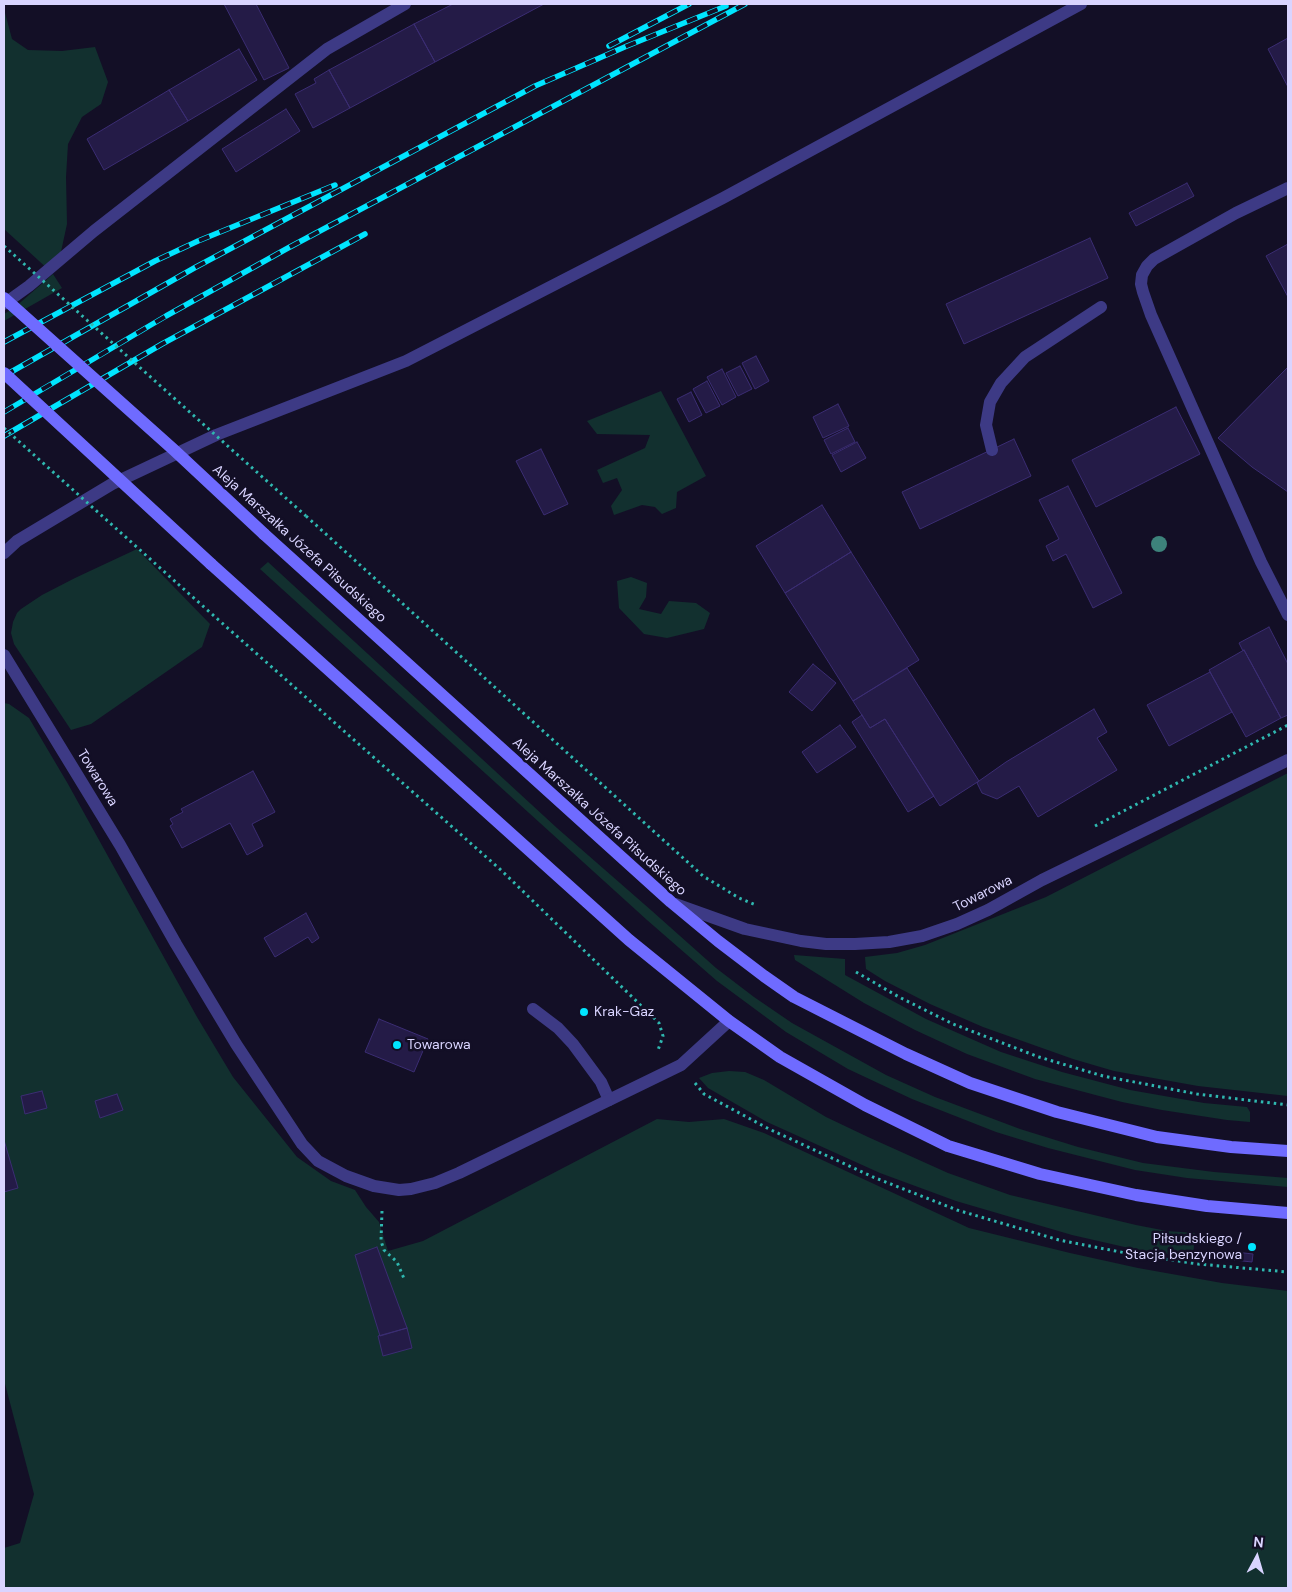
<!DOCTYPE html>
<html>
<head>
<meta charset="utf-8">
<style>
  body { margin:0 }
  #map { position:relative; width:1292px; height:1592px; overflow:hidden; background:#130f26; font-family:"DM Sans",sans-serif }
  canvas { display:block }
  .frame { position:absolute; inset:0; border:5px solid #d9d4ff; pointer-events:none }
  .north { position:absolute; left:1232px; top:1532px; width:50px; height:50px; -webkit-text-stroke:4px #130f26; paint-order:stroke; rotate:6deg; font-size:14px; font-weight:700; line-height:20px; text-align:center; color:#d9d4ff }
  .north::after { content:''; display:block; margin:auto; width:18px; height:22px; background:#d9d4ff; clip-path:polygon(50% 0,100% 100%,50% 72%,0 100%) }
</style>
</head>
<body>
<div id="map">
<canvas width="1292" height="1592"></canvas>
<div class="frame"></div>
<div class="north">N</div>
</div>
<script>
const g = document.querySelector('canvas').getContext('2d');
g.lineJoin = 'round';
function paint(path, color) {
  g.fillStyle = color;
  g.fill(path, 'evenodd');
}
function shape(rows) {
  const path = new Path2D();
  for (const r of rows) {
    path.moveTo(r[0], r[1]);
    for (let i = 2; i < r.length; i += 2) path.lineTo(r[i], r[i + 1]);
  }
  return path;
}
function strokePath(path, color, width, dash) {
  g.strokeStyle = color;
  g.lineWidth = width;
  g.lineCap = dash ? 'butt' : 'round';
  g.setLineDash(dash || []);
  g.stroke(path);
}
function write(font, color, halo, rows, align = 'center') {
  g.font = font + ' "DM Sans",sans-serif';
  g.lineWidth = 5;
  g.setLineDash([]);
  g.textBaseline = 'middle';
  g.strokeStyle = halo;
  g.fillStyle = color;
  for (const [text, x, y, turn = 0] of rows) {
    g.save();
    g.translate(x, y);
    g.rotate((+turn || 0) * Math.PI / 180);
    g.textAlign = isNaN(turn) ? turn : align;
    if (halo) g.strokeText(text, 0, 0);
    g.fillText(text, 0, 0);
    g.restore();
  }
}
paint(shape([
  [4,9,12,39,28,50,62,51,95,47,108,82,101,104,82,117,68,144,66,177,67,224,59,261,50,271,4,229],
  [53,274,62,288,4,321,4,314,14,308],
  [661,391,706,476,677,492,676,508,662,514,655,507,642,505,614,515,611,506,622,490,617,478,603,483,597,470,645,448,650,435,597,434,587,421],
  [137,549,210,624,202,647,91,724,71,730,14,644,11,633,13,622,17,613,21,609,42,595,75,578],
  [268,562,557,828,652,911,716,968,754,997,792,1023,886,1075,935,1097,1020,1129,1078,1147,1143,1163,1214,1172,1288,1178,1288,1187,1187,1178,1135,1170,1048,1148,996,1132,912,1099,848,1069,786,1032,717,981,647,920,260,569],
  [631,577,647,583,646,597,639,609,661,614,669,601,696,603,710,613,704,629,667,638,644,634,619,608,617,581],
  [4,703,9,704,29,718,68,784,197,1017,233,1077,297,1157,331,1181,355,1190,366,1207,379,1222,388,1251,423,1241,657,1119,689,1122,724,1119,764,1133,969,1228,1070,1253,1138,1268,1222,1283,1288,1291,1288,1588,4,1588,4,1548,20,1543,34,1494,4,1380],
  [1288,773,1288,1096,1198,1086,1114,1071,1073,1059,983,1027,930,1004,885,981,866,969,865,957,897,953,925,945,1046,897],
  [794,955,845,959,845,975,926,1019,1001,1052,1062,1072,1130,1090,1204,1103,1247,1107,1250,1112,1250,1122,1227,1120,1162,1110,1122,1102,1035,1079,967,1054,915,1030,864,1003,795,960],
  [729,1071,745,1072,764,1080,826,1117,868,1137,948,1173,1010,1195,1136,1225,1167,1231,1195,1233,1193,1258,1129,1248,1072,1235,956,1201,880,1173,767,1122,708,1088,699,1078,712,1073]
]), '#12302f');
const building = shape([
  [224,4,256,4,289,68,264,80,224,4],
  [453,4,544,4,435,62,414,24,453,4],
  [414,24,435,62,350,108,329,70,414,24],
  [1288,38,1288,87,1268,49,1288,38],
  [239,49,257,80,188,121,169,90,239,49],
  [329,70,350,108,313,128,295,94,316,83,314,79,329,70],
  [169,90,188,121,104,170,87,139,169,90],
  [286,109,300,131,236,172,222,149,286,109],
  [1187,183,1194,196,1136,226,1129,213,1187,183],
  [1090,238,1108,278,964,344,946,304,1090,238],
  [1288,244,1288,297,1266,256,1288,244],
  [756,356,769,381,755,389,742,363,756,356],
  [740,366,752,389,738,396,726,373,740,366],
  [1288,367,1288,492,1252,467,1218,438,1288,367],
  [722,369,736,397,722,405,707,377,722,369],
  [707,381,720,406,706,413,693,389,707,381],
  [691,392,702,415,689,422,677,399,691,392],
  [838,404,849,426,823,438,813,417,838,404],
  [1176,407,1200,454,1096,507,1072,460,1176,407],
  [848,428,855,442,831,454,824,440,848,428],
  [1014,439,1031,476,920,529,902,492,1014,439],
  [857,442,866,458,841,472,832,455,857,442],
  [541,449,568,504,544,515,516,461,541,449],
  [1068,486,1122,593,1093,608,1066,554,1053,561,1046,546,1059,539,1039,500,1068,486],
  [822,505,851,552,785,593,756,546,822,505],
  [851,552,919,660,853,701,785,593,851,552],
  [1269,627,1288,664,1288,715,1281,718,1244,650,1243,651,1239,643,1269,627],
  [1244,650,1281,718,1246,737,1209,670,1244,650],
  [813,664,836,683,812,711,789,692,813,664],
  [907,668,979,781,940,806,885,719,870,728,853,701,907,668],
  [1210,672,1232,712,1169,746,1147,705,1210,672],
  [1094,709,1107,732,1097,738,1117,770,1038,817,1019,786,997,799,982,793,977,783,979,781,1006,762,1094,709],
  [862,715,870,728,885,719,934,796,908,812,852,722,862,715],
  [840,725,856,747,817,773,802,752,840,725],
  [253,771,275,812,252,824,263,846,247,855,230,823,182,848,170,826,173,824,170,819,183,812,181,809,253,771],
  [306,913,319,938,312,943,308,937,275,957,264,938,306,913],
  [379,1019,428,1039,414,1072,365,1052,379,1019],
  [42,1091,47,1108,25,1114,21,1096,42,1091],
  [117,1094,123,1110,100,1118,95,1101,117,1094],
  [4,1140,18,1188,4,1192,4,1140],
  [377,1247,407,1328,380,1336,355,1255,377,1247],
  [1235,1252,1253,1254,1252,1262,1234,1260,1235,1252],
  [407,1328,412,1348,383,1356,378,1336,407,1328]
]);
paint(building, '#241b47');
strokePath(building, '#3b2d73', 1);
strokePath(shape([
  [306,516,703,876,739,898,756,905],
  [178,584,502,871,659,1023,663,1036,658,1050],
  [1095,826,1288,725],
  [856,972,899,997,953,1024,1039,1057,1103,1076,1197,1094,1288,1105],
  [695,1083,704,1094,769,1129,873,1177,957,1210,1059,1240,1131,1254,1198,1264,1288,1272],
  [382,1211,381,1241,384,1250,397,1262,405,1281]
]), '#2fb8b0', 3, [2.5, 4]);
strokePath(shape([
  [1288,188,1236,213,1154,259,1147,266,1142,275,1141,284,1143,292,1151,315,1261,562,1288,615],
  [4,304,29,286,94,231,327,49,405,4],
  [992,450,986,425,990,402,1001,383,1025,357,1101,307],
  [4,553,17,541,112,484,216,435,406,361,723,198,1081,4],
  [533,1009,558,1028,573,1044,601,1082,609,1100]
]), '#3d3a85', 12);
strokePath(shape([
  [4,655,120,845,176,944,236,1044,302,1144,318,1161,346,1176,374,1186,399,1190,411,1189,435,1183,459,1173,681,1065,729,1021],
  [675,904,745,929,801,941,826,944,855,944,889,942,922,936,957,924,988,910,1042,880,1288,760]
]), '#3d3a85', 12);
strokePath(shape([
  [264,534,671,902,718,941,764,976,794,997,906,1054,970,1083,1057,1112,1157,1137,1231,1147,1288,1151],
  [211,564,629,940,729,1021,780,1057,865,1105,948,1146,1040,1174,1136,1195,1207,1206,1288,1213]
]), '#6f6bff', 12);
const rail = shape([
  [609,46,689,4],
  [4,342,155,261,198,241,335,185],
  [4,376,196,267,535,86,627,46,726,6],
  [4,412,166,316,288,248,745,4],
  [4,436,162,344,365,234]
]);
strokePath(rail, '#00e5ff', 5.5);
strokePath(rail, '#130f26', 4, [11]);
strokePath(shape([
  [4,246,306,516],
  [4,428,178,584]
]), '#2fb8b0', 3, [2.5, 4]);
strokePath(shape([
  [4,298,174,450,264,534],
  [4,373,211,564]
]), '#6f6bff', 12);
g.fillStyle = '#3d827b';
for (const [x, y] of [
  [1159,544]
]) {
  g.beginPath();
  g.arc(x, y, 8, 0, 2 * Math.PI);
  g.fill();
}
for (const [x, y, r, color] of [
  [584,1012,5,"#00e5ff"],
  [397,1045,5,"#00e5ff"],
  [1252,1247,5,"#00e5ff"]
]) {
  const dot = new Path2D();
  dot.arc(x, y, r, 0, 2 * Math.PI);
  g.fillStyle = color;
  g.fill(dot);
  strokePath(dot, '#130f26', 2);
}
write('14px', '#d9d4ff', '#130f26', [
  ["Aleja Marszałka Józefa Piłsudskiego",299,544,42],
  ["Towarowa",97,778,58],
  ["Aleja Marszałka Józefa Piłsudskiego",599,817,42],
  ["Towarowa",983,894,-27]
]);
write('14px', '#d9d4ff', '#130f26', [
  ["Krak-Gaz",594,1012],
  ["Towarowa",407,1045],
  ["Piłsudskiego /",1242,1239,"right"],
  ["Stacja benzynowa",1242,1255,"right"]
], 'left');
</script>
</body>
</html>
